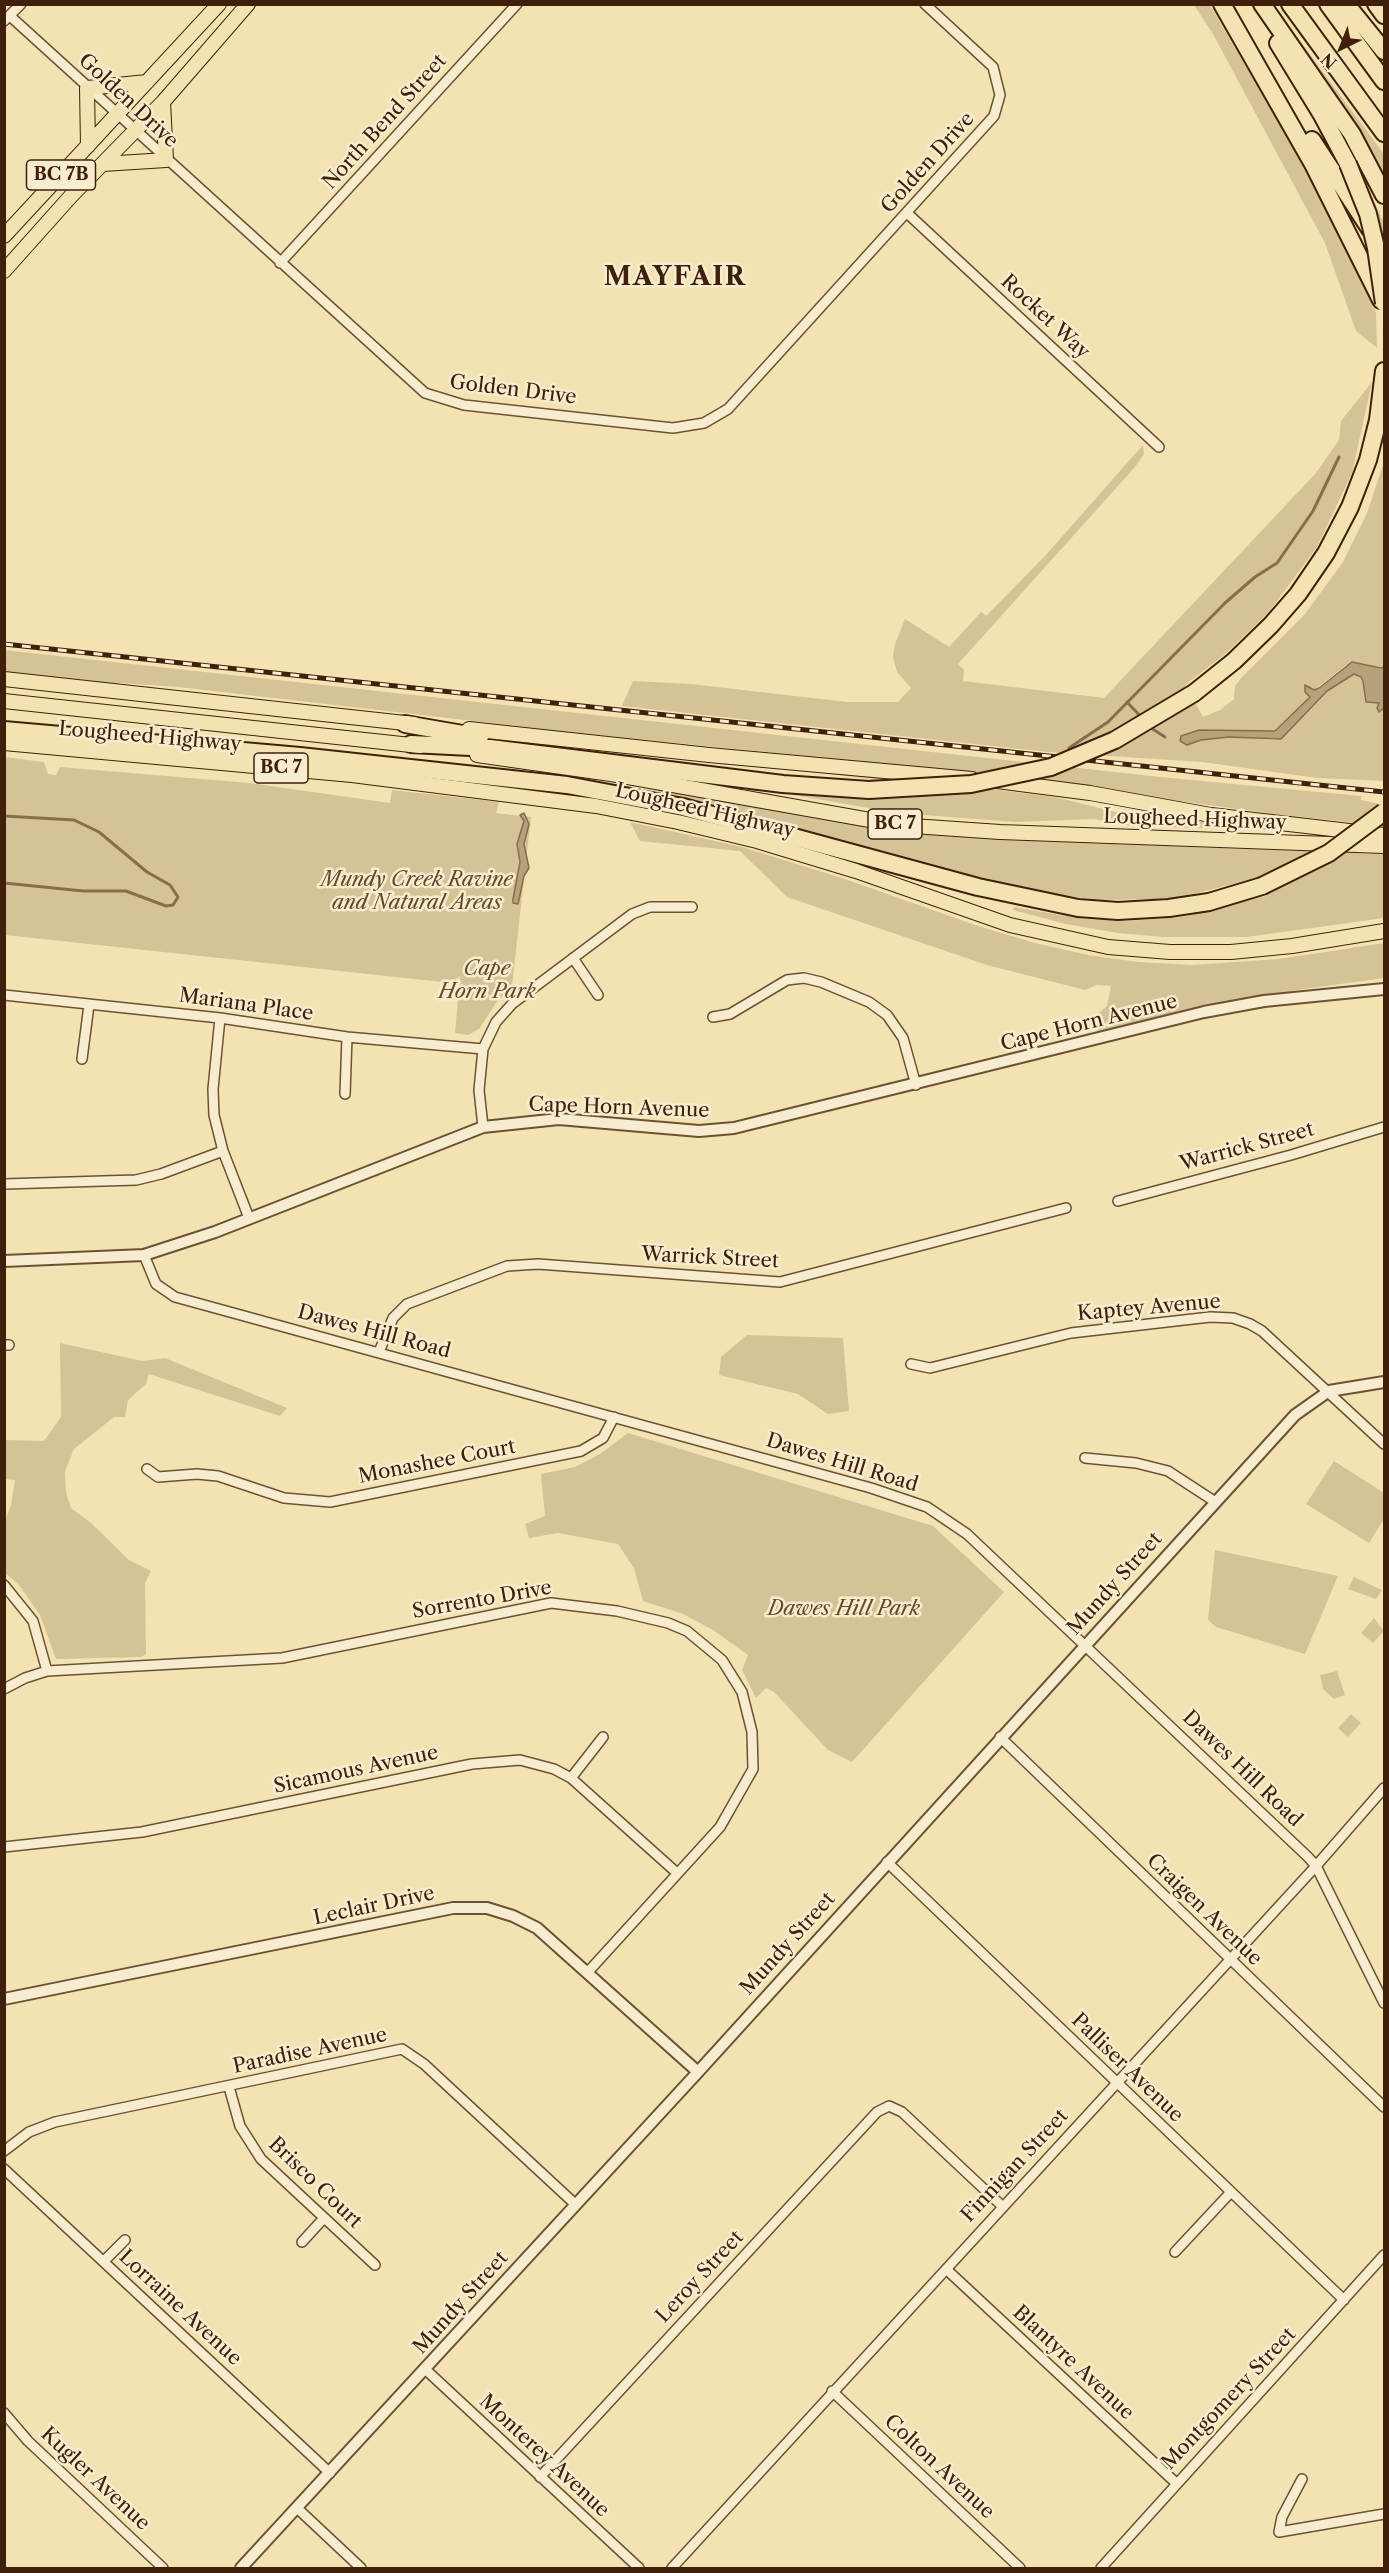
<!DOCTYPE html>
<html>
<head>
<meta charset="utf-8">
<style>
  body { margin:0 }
  #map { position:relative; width:1389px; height:2573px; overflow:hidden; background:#f3e3b3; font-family:"Libre Caslon Text",serif }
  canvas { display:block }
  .frame { position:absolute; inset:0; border:6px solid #40200b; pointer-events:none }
  .north { position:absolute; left:1311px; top:18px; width:60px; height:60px; -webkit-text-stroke:4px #f7edce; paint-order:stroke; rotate:223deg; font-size:16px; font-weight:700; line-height:24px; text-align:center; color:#40200b }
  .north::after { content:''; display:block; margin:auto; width:21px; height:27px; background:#40200b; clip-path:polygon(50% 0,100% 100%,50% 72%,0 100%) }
</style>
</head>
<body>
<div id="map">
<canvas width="1389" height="2573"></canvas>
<div class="frame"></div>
<div class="north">N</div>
</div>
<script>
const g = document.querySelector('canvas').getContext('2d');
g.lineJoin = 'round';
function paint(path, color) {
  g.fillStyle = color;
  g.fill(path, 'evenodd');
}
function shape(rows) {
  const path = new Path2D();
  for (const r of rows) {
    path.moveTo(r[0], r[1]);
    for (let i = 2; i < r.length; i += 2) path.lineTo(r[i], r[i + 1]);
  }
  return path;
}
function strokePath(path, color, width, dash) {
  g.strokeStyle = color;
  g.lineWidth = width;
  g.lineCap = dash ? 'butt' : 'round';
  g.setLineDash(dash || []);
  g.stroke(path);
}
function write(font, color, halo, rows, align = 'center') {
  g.font = font + ' "Libre Caslon Text",serif';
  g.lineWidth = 5;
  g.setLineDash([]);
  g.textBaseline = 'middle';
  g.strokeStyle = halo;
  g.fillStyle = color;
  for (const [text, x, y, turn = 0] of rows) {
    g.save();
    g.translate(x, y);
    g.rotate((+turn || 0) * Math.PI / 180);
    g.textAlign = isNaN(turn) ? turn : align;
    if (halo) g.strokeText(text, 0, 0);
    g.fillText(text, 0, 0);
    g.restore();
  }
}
paint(shape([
  [1194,5,1210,5,1308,173,1348,249,1376,313,1377,348,1356,331,1325,243,1213,34],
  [1273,5,1384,154,1384,176,1353,120],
  [1356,161,1384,223,1384,237,1338,167],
  [1372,382,1352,473,1317,547,1268,613,1224,655,1185,685,1203,717,1220,710,1234,699,1235,686,1241,678,1305,614,1343,562,1367,513,1384,462,1384,667,1346,665,1314,690,1302,706,1275,731,1199,730,1181,736,1180,741,1187,745,1201,740,1229,737,1276,740,1327,691,1354,674,1361,677,1366,688,1365,698,1379,703,1379,712,1384,708,1384,781,1317,778,1202,762,1048,752,622,706,633,681,691,684,847,702,898,702,911,688,897,672,893,657,895,644,905,619,949,647,981,612,986,616,1044,557,1143,445,1144,454,1135,467,958,664,964,670,963,681,1104,698,1316,473,1339,440,1341,421],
  [4,650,1160,777,1361,796,1361,800,1384,805,1384,826,1275,814,972,773,578,733,178,687,118,683,5,685],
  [4,757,44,762,48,774,56,775,60,767,249,783,390,803,392,790,499,802,496,813,531,817,512,986,496,1003,479,1029,468,1035,455,1033,460,976,452,983,5,935],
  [694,758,906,779,1055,797,1132,816,1160,815,1219,824,1219,829,1121,825,1094,819,1015,822,897,813,707,780,871,797,871,779],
  [646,788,901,832,1007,840,1384,854,1384,918,1247,937,1163,937,1118,933,1066,924,1013,910,1014,907,1084,919,1126,921,1183,917,1266,896,1258,877,1183,897,1159,899,1098,900,1020,889],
  [630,822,742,847,842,878,978,926,1035,943,1088,955,1138,962,1192,965,1279,959,1384,943,1384,978,1297,990,1098,1031,1099,1013,1107,1006,1111,986,1097,985,1085,990,987,965,787,897,740,851,640,841],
  [747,1335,843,1338,849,1411,828,1414,798,1394,719,1375,721,1357],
  [60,1343,142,1361,165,1358,287,1408,280,1416,149,1374,146,1384,128,1400,125,1417,114,1417,74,1449,65,1471,66,1493,71,1508,91,1523,129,1560,151,1571,145,1583,146,1654,141,1657,56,1659,40,1615,19,1585,5,1573,5,1521,11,1505,15,1480,5,1479,5,1440,44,1441,61,1417],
  [628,1433,933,1526,1004,1592,852,1762,828,1750,774,1692,766,1688,756,1698,742,1670,748,1655,713,1630,683,1614,643,1601,634,1568,618,1544,558,1533,529,1538,525,1524,545,1516,541,1474,575,1467,600,1454],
  [1334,1461,1384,1493,1384,1519,1369,1543,1306,1504],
  [1215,1550,1338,1576,1305,1654,1216,1627,1208,1620],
  [1354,1577,1382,1590,1376,1599,1348,1589],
  [1374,1618,1384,1631,1373,1643,1361,1633],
  [1337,1671,1345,1695,1334,1699,1323,1689,1320,1675],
  [1351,1714,1361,1723,1348,1737,1338,1728]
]), '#d5c296');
const water = shape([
  [1352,662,1381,668,1384,667,1384,708,1379,712,1377,708,1379,703,1366,702,1363,681,1361,677,1354,674,1327,691,1281,739,1229,737,1201,740,1187,745,1180,741,1181,736,1199,730,1275,731,1310,697,1305,692,1305,685,1314,690,1319,688,1352,662],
  [524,813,529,824,524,844,529,868,524,876,518,904,513,903,513,899,520,862,517,844,524,821,520,815,524,813]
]);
paint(water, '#b6a17a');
strokePath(water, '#876d4e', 1.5);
strokePath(shape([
  [1127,702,1142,718],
  [1148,726,1165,737],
  [1069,748,1108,722,1225,603,1255,577,1277,563,1313,511,1339,457],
  [4,816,74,820,99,832,147,872,170,885,178,897,173,905,166,906,126,891,83,891,4,883]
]), '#876d4e', 3);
const minor = shape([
  [10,16,425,393,464,405,673,428,704,423,728,409,994,116,1000,95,993,67,925,4],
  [4,21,21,4],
  [907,213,1159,447],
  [280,263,517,4],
  [573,958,598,995],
  [4,995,220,1018,347,1037,483,1049],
  [713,1017,730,1014,787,980,804,978,821,982,869,1002,887,1015,903,1038,916,1085],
  [220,1018,213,1089,214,1115,223,1151,249,1218],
  [82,1059,89,1005],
  [345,1094,347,1037],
  [483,1127,479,1090,483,1049,496,1022,512,1004,632,914,650,907,692,907],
  [4,1184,136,1180,161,1174,223,1151],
  [1118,1201,1291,1155,1384,1127],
  [144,1255,156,1284,175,1297,871,1488,927,1507,967,1534,1308,1857,1316,1866,1384,2003],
  [4,1345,9,1345],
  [379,1352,393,1318,407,1304,507,1266,538,1264,780,1282,1066,1208],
  [911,1364,930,1368,1071,1333,1210,1317,1233,1318,1250,1324,1262,1331,1384,1444],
  [1085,1458,1136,1463,1168,1471,1214,1501],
  [147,1469,158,1477,197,1474,218,1476,284,1498,330,1502,581,1451,603,1438,614,1417],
  [4,1585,33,1621,47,1671],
  [4,1689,25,1678,47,1671,282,1658,551,1603,617,1611,668,1623,687,1631,722,1660,742,1692,752,1732,753,1769,720,1827,587,1973],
  [1000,1737,1384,2107],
  [571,1778,603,1737],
  [4,1847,142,1832,472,1764,520,1760,554,1769,571,1778,677,1873],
  [887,1862,1344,2300],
  [229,2087,240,2126,261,2159,375,2265],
  [4,2151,29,2132,55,2122,402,2049,424,2064,575,2204],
  [4,2169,330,2473],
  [302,2242,324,2218],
  [1175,2252,1231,2192],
  [104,2261,125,2240],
  [946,2269,1176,2483],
  [425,2369,639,2568],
  [832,2391,1020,2568],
  [4,2413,28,2441,163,2568],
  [540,2477,877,2112,889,2106,902,2112,1002,2206],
  [1302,2479,1282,2517,1279,2532,1384,2514],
  [297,2508,361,2568],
  [672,2568,1316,1866,1384,1788],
  [1101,2568,1384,2255]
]);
const tertiary = shape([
  [4,1261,144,1255,215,1232,483,1127,559,1119,699,1131,734,1128,1204,1012,1264,1001,1384,989],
  [4,1999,453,1908,487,1908,513,1916,537,1928,698,2072],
  [241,2568,698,2072,1295,1415,1329,1391,1384,1382]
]);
const primary = shape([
  [88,146,87,88,147,82],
  [103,164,166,160,163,102],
  [4,236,219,4],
  [4,271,71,196,163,102,248,4],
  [4,679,414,724],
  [4,701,420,746],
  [469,729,709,755,972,779],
  [4,743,352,775,596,806,678,822,757,841,856,871,1010,925,1108,947,1170,952,1231,952,1292,946,1384,931],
  [477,755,611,774,898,825,1000,832,1384,846],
  [997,781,1090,793,1211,815,1384,835]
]);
const motorway = shape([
  [1222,4,1313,164,1381,300],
  [1262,4,1352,134,1384,195],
  [1290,4,1384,133],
  [1328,4,1384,81],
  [1346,4,1384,51],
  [1376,4,1384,15],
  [1278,43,1322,115,1348,164],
  [1312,140,1370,229],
  [1194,693,1234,661,1271,625,1298,594,1326,553,1350,507,1368,460,1378,420,1384,371],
  [405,724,480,737],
  [4,730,300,756,567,785,683,807,978,887,1078,908,1118,911,1169,908,1209,902,1262,886],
  [411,744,490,748,783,784,869,790]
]);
strokePath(minor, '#6d5135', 12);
strokePath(tertiary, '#6d5135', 14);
strokePath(primary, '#40200b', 16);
strokePath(motorway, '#40200b', 20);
strokePath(minor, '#f7edce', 9);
strokePath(tertiary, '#f7edce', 10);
strokePath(primary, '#f3e3b3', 14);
strokePath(motorway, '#f3e3b3', 16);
const rail = shape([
  [4,644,1384,792]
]);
strokePath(rail, '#40200b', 5);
strokePath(rail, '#f7edce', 3, [9]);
const motorwayBridge = shape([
  [1348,164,1368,214,1376,248,1384,303],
  [869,790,971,784,1051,767,1115,740,1194,693],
  [1262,886,1329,853,1384,812]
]);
strokePath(motorwayBridge, '#40200b', 20, []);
strokePath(motorwayBridge, '#f3e3b3', 16);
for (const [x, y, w] of [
  [61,175,69],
  [281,768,54],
  [895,824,54]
]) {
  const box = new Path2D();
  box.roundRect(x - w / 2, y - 15, w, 30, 4.5);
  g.fillStyle = '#f7edce';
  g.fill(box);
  strokePath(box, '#40200b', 1.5);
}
write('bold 18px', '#40200b', null, [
  ["BC 7B",61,175],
  ["BC 7",281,768],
  ["BC 7",895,824]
]);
write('20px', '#40200b', '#f7edce', [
  ["Golden Drive",128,101,43],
  ["North Bend Street",385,122,-48],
  ["Golden Drive",928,163,-48],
  ["Rocket Way",1045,317,43],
  ["Golden Drive",513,390,7],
  ["Lougheed Highway",150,737,5],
  ["Lougheed Highway",705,811,13],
  ["Lougheed Highway",1195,820,2],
  ["Mariana Place",246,1005,8],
  ["Cape Horn Avenue",1089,1023,-14],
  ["Cape Horn Avenue",619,1108,2],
  ["Warrick Street",1247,1147,-15],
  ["Warrick Street",710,1258,3],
  ["Kaptey Avenue",1149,1308,-5],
  ["Dawes Hill Road",374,1332,15],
  ["Monashee Court",437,1462,-11],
  ["Dawes Hill Road",842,1463,17],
  ["Mundy Street",1115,1584,-48],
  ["Sorrento Drive",482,1600,-10],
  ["Dawes Hill Road",1242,1769,44],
  ["Sicamous Avenue",356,1770,-12],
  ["Leclair Drive",374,1906,-12],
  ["Craigen Avenue",1204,1910,44],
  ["Mundy Street",788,1944,-48],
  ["Paradise Avenue",310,2051,-12],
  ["Palliser Avenue",1127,2068,44],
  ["Finnigan Street",1015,2166,-47],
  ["Brisco Court",315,2183,44],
  ["Leroy Street",700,2277,-47],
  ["Mundy Street",461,2303,-48],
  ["Lorraine Avenue",180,2308,43],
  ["Blantyre Avenue",1073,2363,43],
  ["Montgomery Street",1229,2399,-47],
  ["Monterey Avenue",544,2456,43],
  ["Colton Avenue",939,2467,43],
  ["Kugler Avenue",95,2479,43]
]);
write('italic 20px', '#65482e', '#f7edce', [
  ["Mundy Creek Ravine",417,880],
  ["and Natural Areas",417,903],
  ["Cape",487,969],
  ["Horn Park",487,992],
  ["Dawes Hill Park",844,1609]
]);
g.letterSpacing = '1.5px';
write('bold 26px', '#40200b', '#f7edce', [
  ["MAYFAIR",675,277]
]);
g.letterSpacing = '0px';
</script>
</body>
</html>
